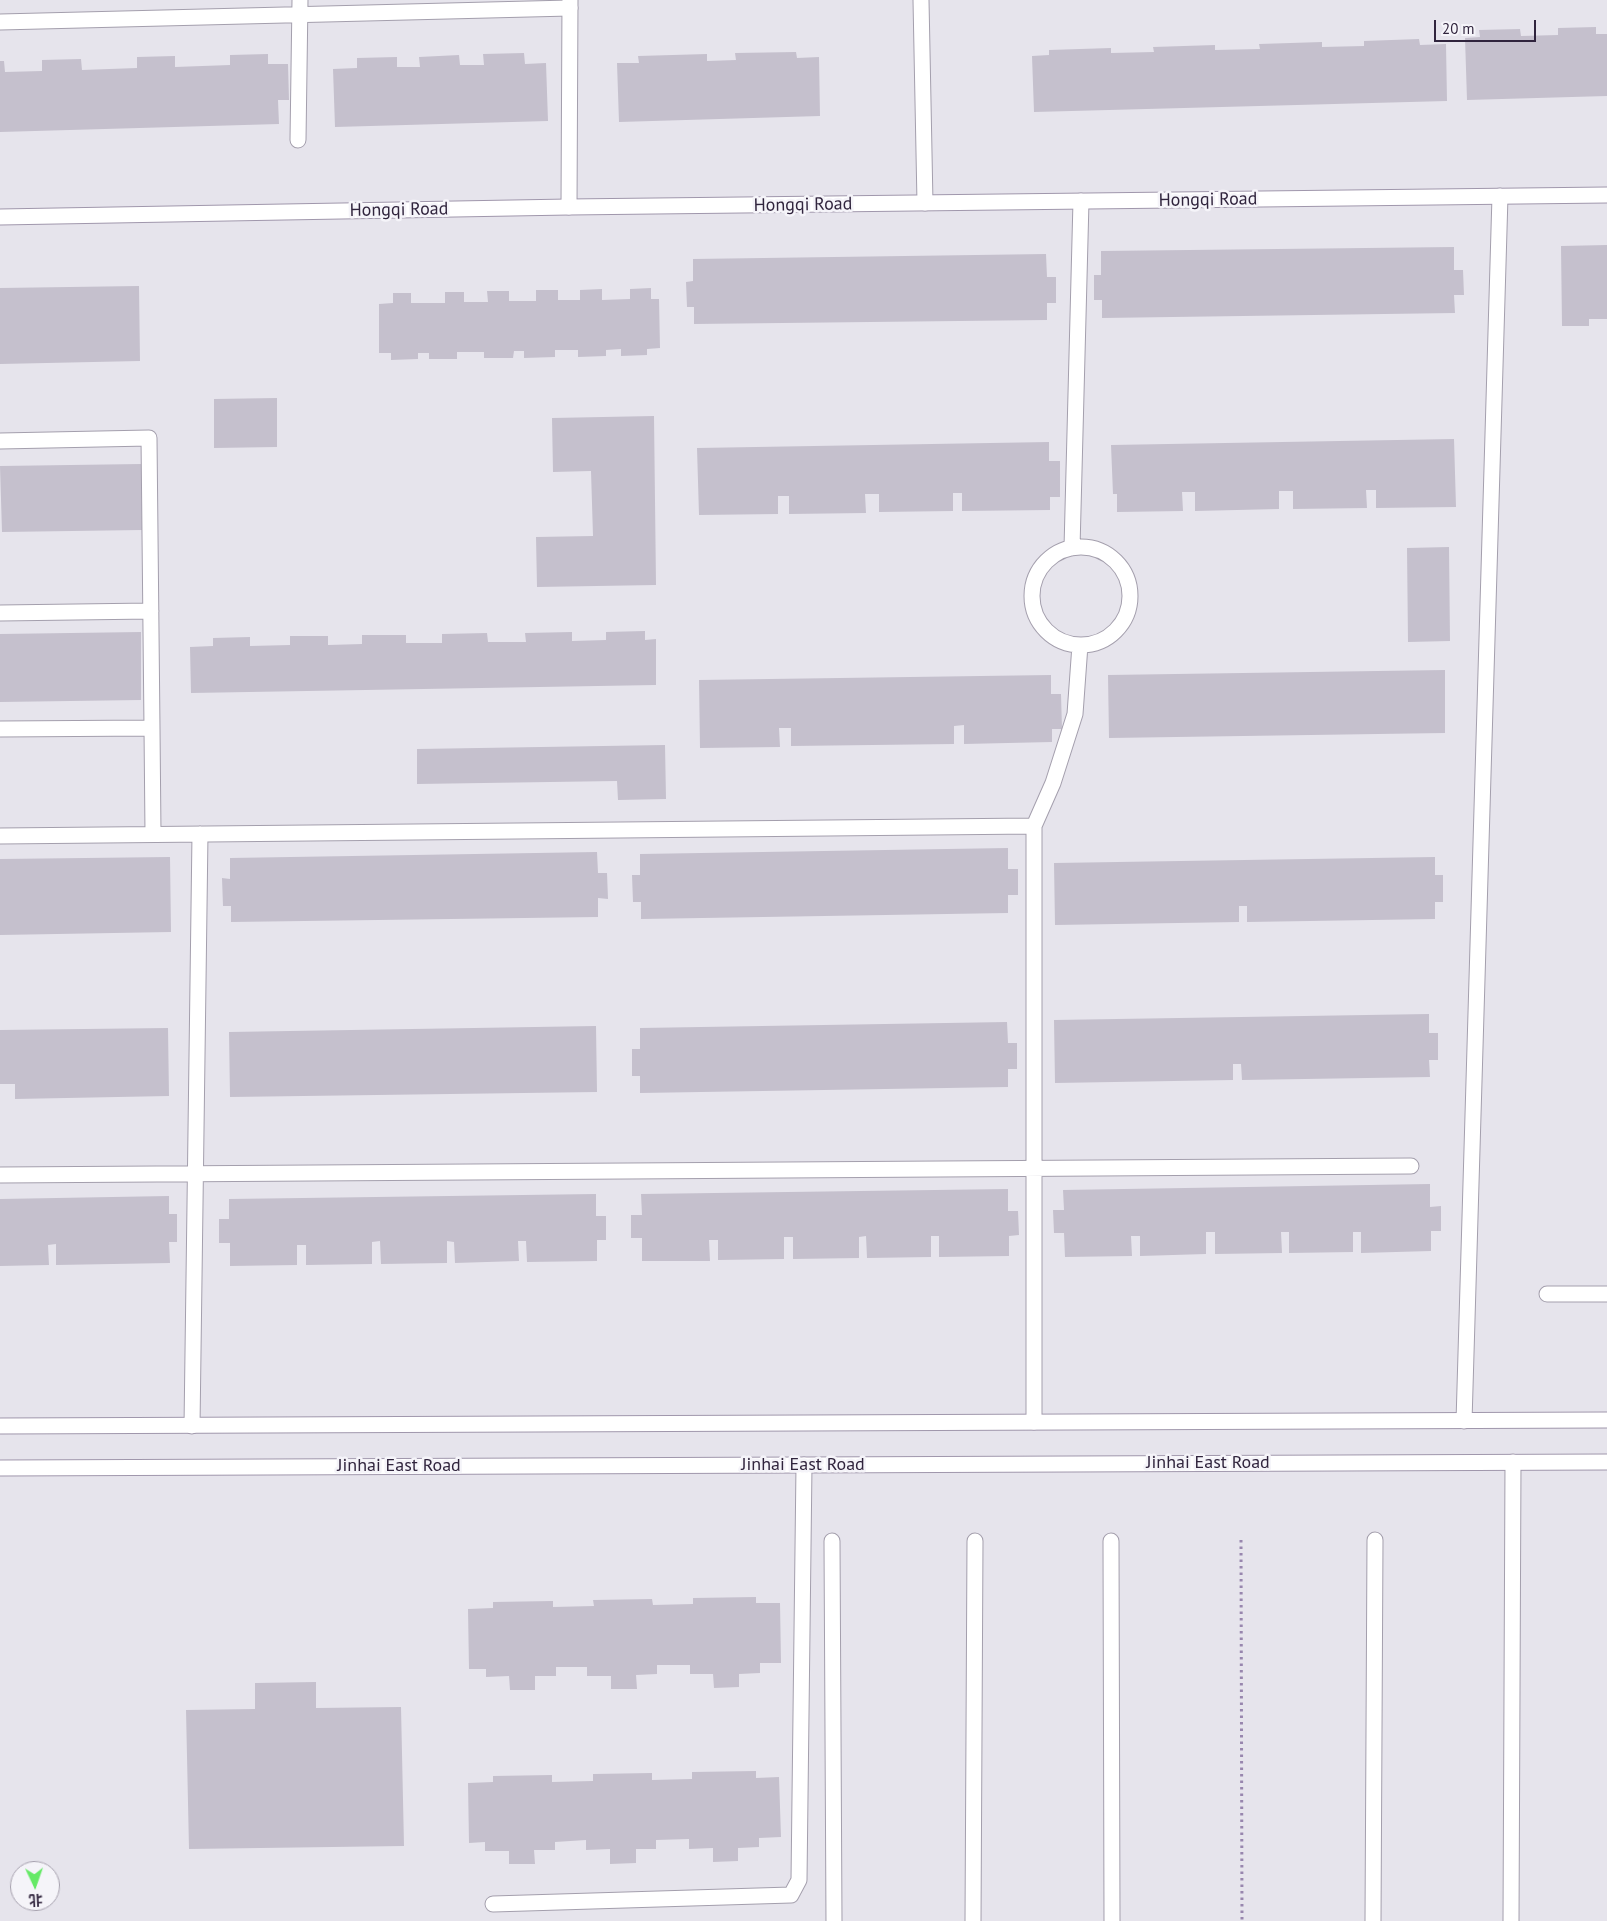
<!DOCTYPE html>
<html>
<head>
<meta charset="utf-8">
<style>
  body { margin:0 }
  #map { position:relative; width:1607px; height:1921px; overflow:hidden; background:#e6e4ec; font-family:"PT Sans","Noto Sans SC",sans-serif }
  canvas { display:block }
  .north { position:absolute; left:10px; top:1861px; width:50px; height:50px; box-sizing:border-box; background:#f5f4f9; border:1px solid #a6a1ae; border-radius:50%; rotate:177deg; font-size:14px; font-weight:700; line-height:20px; text-align:center; color:#30243d }
  .north::after { content:''; display:block; margin:auto; width:18px; height:22px; background:#65e966; clip-path:polygon(50% 0,100% 100%,50% 72%,0 100%) }
  .scale { position:absolute; left:1434px; top:20px; width:102px; height:22px; box-sizing:border-box; border:2px solid #30243d; border-top:0; padding-left:6px; font-size:15px; line-height:18px; white-space:nowrap; color:#30243d; -webkit-text-stroke:4px #f5f4f9; paint-order:stroke }
</style>
</head>
<body>
<div id="map">
<canvas width="1607" height="1921"></canvas>
<div class="north">北</div>
<div class="scale">20 m</div>
</div>
<script>
const g = document.querySelector('canvas').getContext('2d');
g.lineJoin = 'round';
function paint(path, color) {
  g.fillStyle = color;
  g.fill(path, 'evenodd');
}
function shape(rows) {
  const path = new Path2D();
  for (const r of rows) {
    if (r.length === 3) {
      path.moveTo(r[0] + r[2], r[1]);
      path.arc(r[0], r[1], r[2], 0, 2 * Math.PI);
      continue;
    }
    path.moveTo(r[0], r[1]);
    for (let i = 2; i < r.length; i += 2) path.lineTo(r[i], r[i + 1]);
  }
  return path;
}
function strokePath(path, color, width, dash) {
  g.strokeStyle = color;
  g.lineWidth = width;
  g.lineCap = dash ? 'butt' : 'round';
  g.setLineDash(dash || []);
  g.stroke(path);
}
function write(font, color, halo, rows, align = 'center') {
  g.font = font + ' "PT Sans",sans-serif';
  g.lineWidth = 5;
  g.setLineDash([]);
  g.textBaseline = 'middle';
  g.strokeStyle = halo;
  g.fillStyle = color;
  for (const [text, x, y, turn = 0] of rows) {
    g.save();
    g.translate(x, y);
    g.rotate((+turn || 0) * Math.PI / 180);
    g.textAlign = isNaN(turn) ? turn : align;
    if (halo) g.strokeText(text, 0, 0);
    g.fillText(text, 0, 0);
    g.restore();
  }
}
paint(shape([
  [1596,27,1596,34,1607,34,1607,96,1467,100,1465,38,1480,37,1479,30,1520,29,1521,36,1558,35,1558,28],
  [1419,39,1420,45,1446,44,1447,101,1034,112,1032,56,1049,55,1049,50,1111,48,1111,53,1154,52,1153,47,1215,45,1215,50,1260,49,1259,44,1322,42,1322,47,1364,46,1364,41],
  [796,52,797,58,819,57,820,116,619,122,617,63,639,63,638,56,707,54,707,61,736,60,735,53],
  [524,53,525,64,546,63,548,121,335,127,333,69,357,68,357,58,397,57,397,67,420,67,419,57,459,55,460,65,484,65,483,54],
  [268,54,268,64,288,64,289,100,278,100,279,124,0,132,0,61,4,61,5,72,42,71,42,60,81,59,82,70,137,68,137,57,175,56,175,67,230,65,230,55],
  [1607,245,1607,319,1589,319,1589,326,1562,326,1561,246],
  [1454,247,1454,270,1463,270,1464,295,1454,295,1455,313,1102,318,1102,300,1094,300,1094,275,1101,275,1101,251],
  [1046,254,1047,277,1056,277,1056,303,1047,303,1047,320,694,324,694,307,687,307,686,282,693,281,693,259],
  [139,286,140,361,0,364,0,288],
  [651,288,651,299,659,299,660,348,647,349,647,355,621,356,621,349,606,350,606,356,578,357,578,350,555,350,555,357,524,358,524,351,514,351,513,358,484,358,484,352,457,352,457,359,429,359,429,353,418,353,418,359,391,360,391,353,379,353,379,304,393,303,393,293,411,293,411,303,445,303,445,292,464,292,464,302,488,302,487,291,509,291,509,301,536,301,536,290,558,290,558,300,580,300,580,290,602,289,602,300,630,299,630,289],
  [277,398,277,447,214,448,214,399],
  [654,416,656,585,537,587,536,537,593,536,591,471,553,472,552,418],
  [1454,439,1456,507,1376,508,1376,490,1366,490,1367,508,1293,509,1293,491,1279,491,1279,509,1195,511,1195,492,1182,492,1183,511,1117,512,1117,494,1113,494,1111,445],
  [1049,442,1049,461,1060,461,1060,497,1050,497,1050,510,962,511,962,493,953,493,953,511,879,512,879,494,865,494,866,513,789,514,789,496,778,496,778,514,699,515,697,448],
  [141,464,142,530,2,532,0,466],
  [1449,547,1450,641,1408,642,1407,548],
  [645,631,645,640,656,639,656,685,191,693,190,647,213,646,213,638,250,637,250,646,290,645,290,636,328,636,328,645,362,644,362,635,406,635,406,643,442,643,442,634,487,633,488,642,526,642,525,633,572,632,572,641,606,640,606,632],
  [141,632,141,700,0,702,0,634],
  [1445,670,1445,733,1109,738,1108,675],
  [1051,675,1051,694,1061,694,1062,729,1052,729,1052,742,964,744,964,725,954,726,954,744,791,746,791,728,779,728,780,747,700,748,699,680],
  [665,745,666,799,618,800,617,781,417,784,417,749],
  [1008,848,1008,869,1018,869,1018,895,1008,895,1008,913,641,919,641,902,633,902,632,875,640,875,640,854],
  [597,852,598,873,607,873,608,899,598,898,598,917,231,922,231,906,223,906,222,878,230,879,230,858],
  [170,857,171,932,0,935,0,859],
  [1435,857,1435,875,1443,875,1443,902,1435,902,1435,919,1247,922,1247,906,1239,906,1239,922,1055,925,1054,863],
  [1429,1014,1429,1033,1438,1033,1438,1060,1429,1060,1430,1077,1242,1080,1241,1064,1233,1064,1233,1080,1055,1083,1054,1020],
  [1007,1022,1008,1043,1017,1043,1017,1069,1008,1069,1008,1087,640,1093,640,1076,632,1076,632,1049,640,1049,640,1028],
  [596,1026,597,1092,230,1097,229,1032],
  [168,1028,169,1096,15,1099,15,1084,0,1084,0,1030],
  [1430,1184,1430,1207,1441,1206,1441,1231,1431,1231,1431,1251,1361,1253,1361,1232,1353,1232,1353,1252,1289,1253,1289,1232,1281,1232,1282,1253,1215,1254,1215,1232,1206,1232,1206,1254,1140,1256,1140,1236,1131,1236,1132,1256,1065,1257,1064,1233,1054,1233,1053,1210,1064,1210,1063,1190],
  [1008,1189,1008,1211,1018,1211,1019,1235,1009,1236,1009,1256,939,1257,939,1236,931,1236,931,1257,867,1258,866,1236,859,1237,859,1258,793,1259,793,1237,784,1237,784,1259,718,1260,718,1240,709,1240,710,1261,642,1261,642,1238,631,1238,631,1215,642,1215,641,1194],
  [596,1194,596,1216,606,1216,606,1240,597,1240,597,1261,527,1262,526,1241,518,1241,519,1261,455,1263,454,1242,447,1241,447,1263,381,1264,380,1241,372,1242,372,1264,306,1265,306,1245,297,1245,297,1265,230,1266,230,1243,219,1243,219,1219,229,1219,229,1199],
  [169,1196,169,1214,177,1214,177,1242,169,1242,170,1263,56,1265,56,1244,48,1245,49,1265,0,1266,0,1199],
  [756,1597,756,1603,780,1603,781,1663,760,1663,760,1673,739,1674,739,1687,714,1688,713,1674,690,1674,690,1665,657,1665,657,1674,636,1675,637,1689,611,1689,611,1676,587,1676,587,1667,556,1667,556,1676,535,1676,535,1690,510,1690,509,1676,486,1677,486,1669,469,1669,468,1609,493,1608,493,1602,553,1601,553,1607,594,1606,593,1600,652,1599,653,1605,693,1604,693,1598],
  [316,1682,316,1708,401,1707,404,1846,189,1849,186,1710,255,1709,255,1683],
  [756,1771,756,1778,779,1777,781,1837,759,1838,759,1847,738,1848,738,1861,713,1862,713,1848,689,1849,689,1839,656,1840,656,1849,636,1849,636,1863,610,1864,610,1849,586,1850,586,1840,555,1842,555,1850,534,1850,535,1864,509,1864,509,1851,485,1851,485,1842,469,1843,468,1783,493,1782,493,1776,552,1775,552,1782,593,1781,593,1774,652,1773,652,1780,692,1779,692,1772]
]), '#c5c0cd');
const lane = shape([
  [921,0,925,203],
  [0,22,570,8],
  [298,140,300,0],
  [0,441,149,438,152,728],
  [1081,596,49],
  [1072,548,1081,201],
  [0,613,151,611],
  [0,729,152,728,153,834],
  [0,836,1034,826],
  [0,1175,1411,1166],
  [1547,1294,1607,1294],
  [1034,1422,1034,826,1053,783,1075,714,1080,645],
  [192,1426,200,834],
  [832,1541,834,1921],
  [1111,1541,1112,1921],
  [493,1904,791,1895,799,1880,804,1465],
  [973,1921,975,1541],
  [1373,1921,1375,1540],
  [1511,1921,1513,1462]
]);
const street = shape([
  [569,207,570,0],
  [1464,1421,1500,196]
]);
const secondary = shape([
  [0,217,569,207,1607,195],
  [0,1426,1607,1420],
  [0,1468,1607,1462]
]);
strokePath(lane, '#a49fad', 17);
strokePath(street, '#a49fad', 17);
strokePath(secondary, '#a097ac', 17);
strokePath(shape([
  [1241,1540,1242,1921]
]), '#9886ae', 3, [2.5, 4]);
strokePath(lane, '#fff', 15);
strokePath(street, '#fff', 15);
strokePath(secondary, '#fff', 15);
write('18px', '#30243d', '#f5f4f9', [
  ["Hongqi Road",1208,200,-1],
  ["Hongqi Road",803,205,-1],
  ["Hongqi Road",399,210,-1],
  ["Jinhai East Road",1208,1463],
  ["Jinhai East Road",803,1465],
  ["Jinhai East Road",399,1466]
]);
</script>
</body>
</html>
